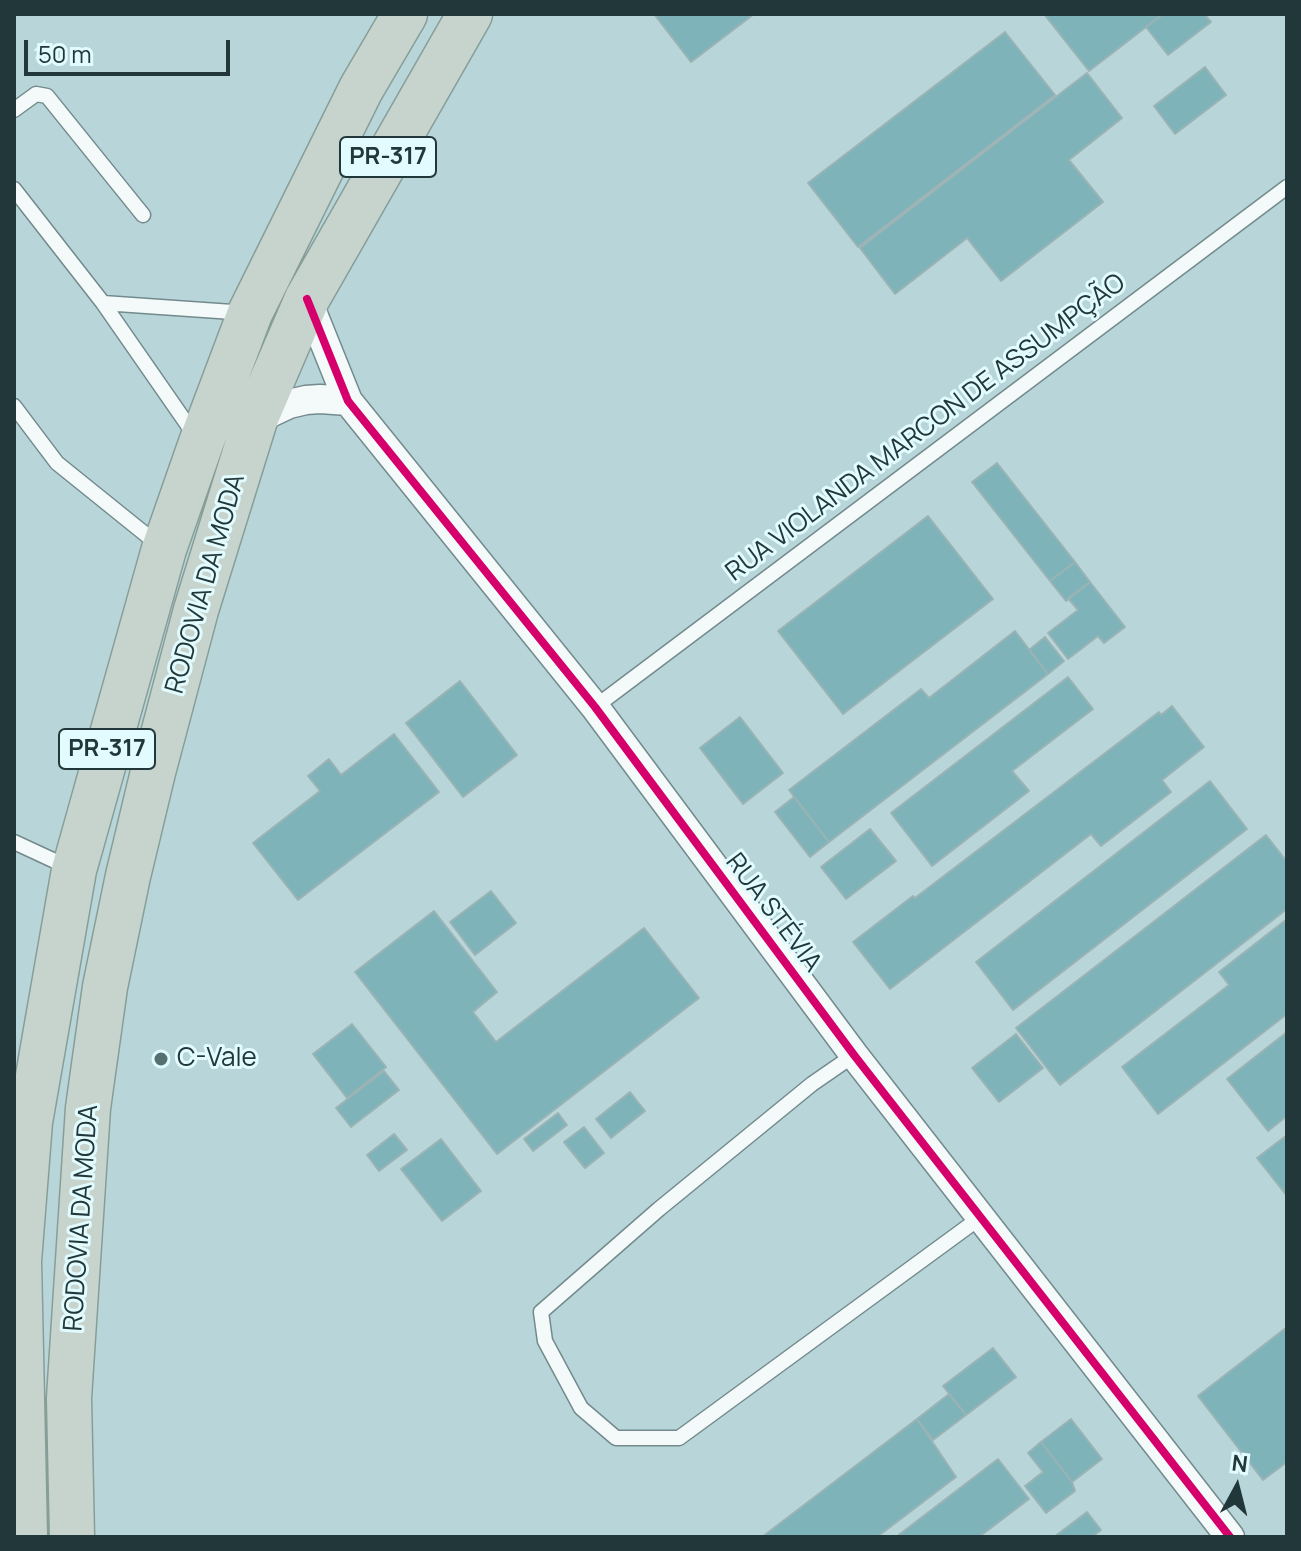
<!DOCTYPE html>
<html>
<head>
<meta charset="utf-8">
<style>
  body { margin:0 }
  #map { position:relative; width:1301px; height:1551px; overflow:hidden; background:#b8d6d9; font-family:Manrope,sans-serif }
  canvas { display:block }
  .frame { position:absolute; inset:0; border:16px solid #223739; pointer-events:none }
  .north { position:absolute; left:1197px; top:1447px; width:80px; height:80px; -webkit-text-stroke:6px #e1fbfe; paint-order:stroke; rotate:7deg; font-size:22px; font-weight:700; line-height:32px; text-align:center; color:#223739 }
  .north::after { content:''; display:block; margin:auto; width:28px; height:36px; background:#223739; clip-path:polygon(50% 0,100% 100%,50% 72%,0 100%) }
  .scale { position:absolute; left:24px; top:40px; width:206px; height:36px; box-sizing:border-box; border:4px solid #223739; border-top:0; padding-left:10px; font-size:24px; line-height:28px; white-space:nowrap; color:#223739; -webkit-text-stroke:6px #e1fbfe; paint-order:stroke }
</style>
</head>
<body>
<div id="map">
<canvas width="1301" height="1551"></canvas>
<div class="frame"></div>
<div class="north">N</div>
<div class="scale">50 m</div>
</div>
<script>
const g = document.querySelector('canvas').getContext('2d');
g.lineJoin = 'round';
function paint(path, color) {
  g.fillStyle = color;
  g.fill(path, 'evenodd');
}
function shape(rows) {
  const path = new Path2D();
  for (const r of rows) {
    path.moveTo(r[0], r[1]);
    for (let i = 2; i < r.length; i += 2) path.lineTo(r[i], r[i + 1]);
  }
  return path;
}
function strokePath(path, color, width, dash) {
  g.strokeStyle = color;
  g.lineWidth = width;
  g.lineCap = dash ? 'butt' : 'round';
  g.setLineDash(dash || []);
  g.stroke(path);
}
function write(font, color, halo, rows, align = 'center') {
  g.font = font + ' Manrope,sans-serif';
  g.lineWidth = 6;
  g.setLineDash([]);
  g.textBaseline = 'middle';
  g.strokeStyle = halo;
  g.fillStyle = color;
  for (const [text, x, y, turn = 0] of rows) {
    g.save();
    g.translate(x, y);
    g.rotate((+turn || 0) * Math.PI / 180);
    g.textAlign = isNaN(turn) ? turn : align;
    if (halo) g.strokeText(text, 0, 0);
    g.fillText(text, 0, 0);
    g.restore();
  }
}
const building = shape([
  [654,14,754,14,691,62,654,14],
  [1044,14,1163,14,1089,71,1044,14],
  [1163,14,1204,14,1211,22,1168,55,1146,27,1163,14],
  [1005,32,1055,95,858,247,808,183,1005,32],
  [1205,67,1226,95,1175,134,1154,106,1205,67],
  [1087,73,1122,118,1069,160,1103,202,1001,281,967,238,895,294,860,248,1087,73],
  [997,463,1075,562,1050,581,972,482,997,463],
  [928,516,993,599,843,714,778,631,928,516],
  [1075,562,1090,582,1066,601,1050,581,1075,562],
  [1090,582,1125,627,1104,643,1098,636,1068,659,1048,633,1078,610,1068,598,1090,582],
  [1015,631,1048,674,829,842,789,790,921,689,929,698,1015,631],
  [1045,637,1064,661,1048,674,1029,650,1045,637],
  [1068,677,1093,709,1012,771,1029,791,932,866,891,813,1068,677],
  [460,681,517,755,463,797,406,723,460,681],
  [1172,706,1204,747,1162,780,1171,792,1101,846,1091,834,890,989,853,942,913,896,915,898,1159,712,1161,715,1172,706],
  [740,717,783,773,743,804,700,748,740,717],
  [394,734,439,792,298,900,253,843,320,791,308,776,329,759,341,775,394,734],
  [1210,781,1247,829,1013,1010,976,962,1210,781],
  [794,797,829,842,810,857,775,812,794,797],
  [870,829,896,861,846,899,821,867,870,829],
  [1266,835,1287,862,1287,909,1060,1085,1016,1028,1266,835],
  [491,891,516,923,475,955,450,922,491,891],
  [434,911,497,992,473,1012,496,1042,644,928,699,998,497,1154,355,972,434,911],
  [1287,919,1287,1014,1158,1114,1122,1067,1229,985,1219,972,1287,919],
  [352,1024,386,1067,347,1098,313,1054,352,1024],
  [1287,1032,1287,1116,1268,1131,1227,1079,1287,1032],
  [1016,1034,1043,1068,999,1102,972,1068,1016,1034],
  [384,1071,399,1090,351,1127,336,1108,384,1071],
  [630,1092,645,1111,611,1138,596,1119,630,1092],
  [558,1113,567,1125,533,1151,524,1139,558,1113],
  [584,1127,604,1153,585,1168,564,1142,584,1127],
  [394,1134,407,1150,379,1171,367,1155,394,1134],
  [1287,1135,1287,1196,1257,1158,1287,1135],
  [441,1139,481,1191,442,1221,401,1169,441,1139],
  [1287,1327,1287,1462,1263,1480,1198,1396,1287,1327],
  [993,1348,1016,1377,966,1415,943,1386,993,1348],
  [949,1394,966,1415,933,1440,917,1419,949,1394],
  [917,1419,956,1477,877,1537,762,1537,917,1419],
  [1071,1419,1102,1459,1072,1482,1041,1442,1071,1419],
  [1041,1442,1072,1482,1075,1491,1046,1513,1025,1486,1043,1472,1028,1453,1041,1442],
  [998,1459,1029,1499,979,1537,896,1537,998,1459],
  [1087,1512,1101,1530,1092,1537,1054,1537,1087,1512]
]);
paint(building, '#7eb4b9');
strokePath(building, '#9bb3b5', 2);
const lane = shape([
  [14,110,36,94,47,96,143,215],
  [14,189,103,303,196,437],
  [103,303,247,313],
  [14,406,57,463,160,546],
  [595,707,1287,187],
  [14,842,70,868],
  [854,1055,812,1084,659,1209,541,1312,545,1341,581,1408,616,1438,679,1438,981,1217]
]);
const street = shape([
  [307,299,348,401,595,707,854,1055,1230,1537],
  [255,420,289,404,306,400,320,399,348,401]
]);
const highway = shape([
  [25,1537,19,1261,30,1122,74,870,164,549,201,443,250,313,361,89,405,14],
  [72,1537,69,1398,88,1108,105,987,128,876,153,772,196,610,255,420,307,299,470,14]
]);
strokePath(lane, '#738a8d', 17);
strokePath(street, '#738a8d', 31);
strokePath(highway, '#879e98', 47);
strokePath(lane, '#f4f9f9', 14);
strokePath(street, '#f4f9f9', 28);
strokePath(highway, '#c7d4cd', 44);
strokePath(shape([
  [307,299,348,401,595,707,854,1055,1230,1537]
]), '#d6006c', 8);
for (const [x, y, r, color] of [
  [161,1059,8,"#566f71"]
]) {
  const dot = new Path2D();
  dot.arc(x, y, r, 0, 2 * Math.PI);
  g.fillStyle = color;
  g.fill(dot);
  strokePath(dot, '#e1fbfe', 3);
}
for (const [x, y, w] of [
  [388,157,96],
  [107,749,96]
]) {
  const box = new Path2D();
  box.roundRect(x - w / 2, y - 20, w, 40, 6);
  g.fillStyle = '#e1fbfe';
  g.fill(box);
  strokePath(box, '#223739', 2);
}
write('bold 24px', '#223739', null, [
  ["PR-317",388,157],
  ["PR-317",107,749]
]);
write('26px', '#223739', '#e1fbfe', [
  ["RUA VIOLANDA MARCON DE ASSUMPÇÃO",926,428,-37],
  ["RODOVIA DA MODA",206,584,-74],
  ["RUA STÉVIA",773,913,53],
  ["RODOVIA DA MODA",82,1218,-86]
]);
write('26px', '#223739', '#e1fbfe', [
  ["C-Vale",177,1059]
], 'left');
</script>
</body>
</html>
